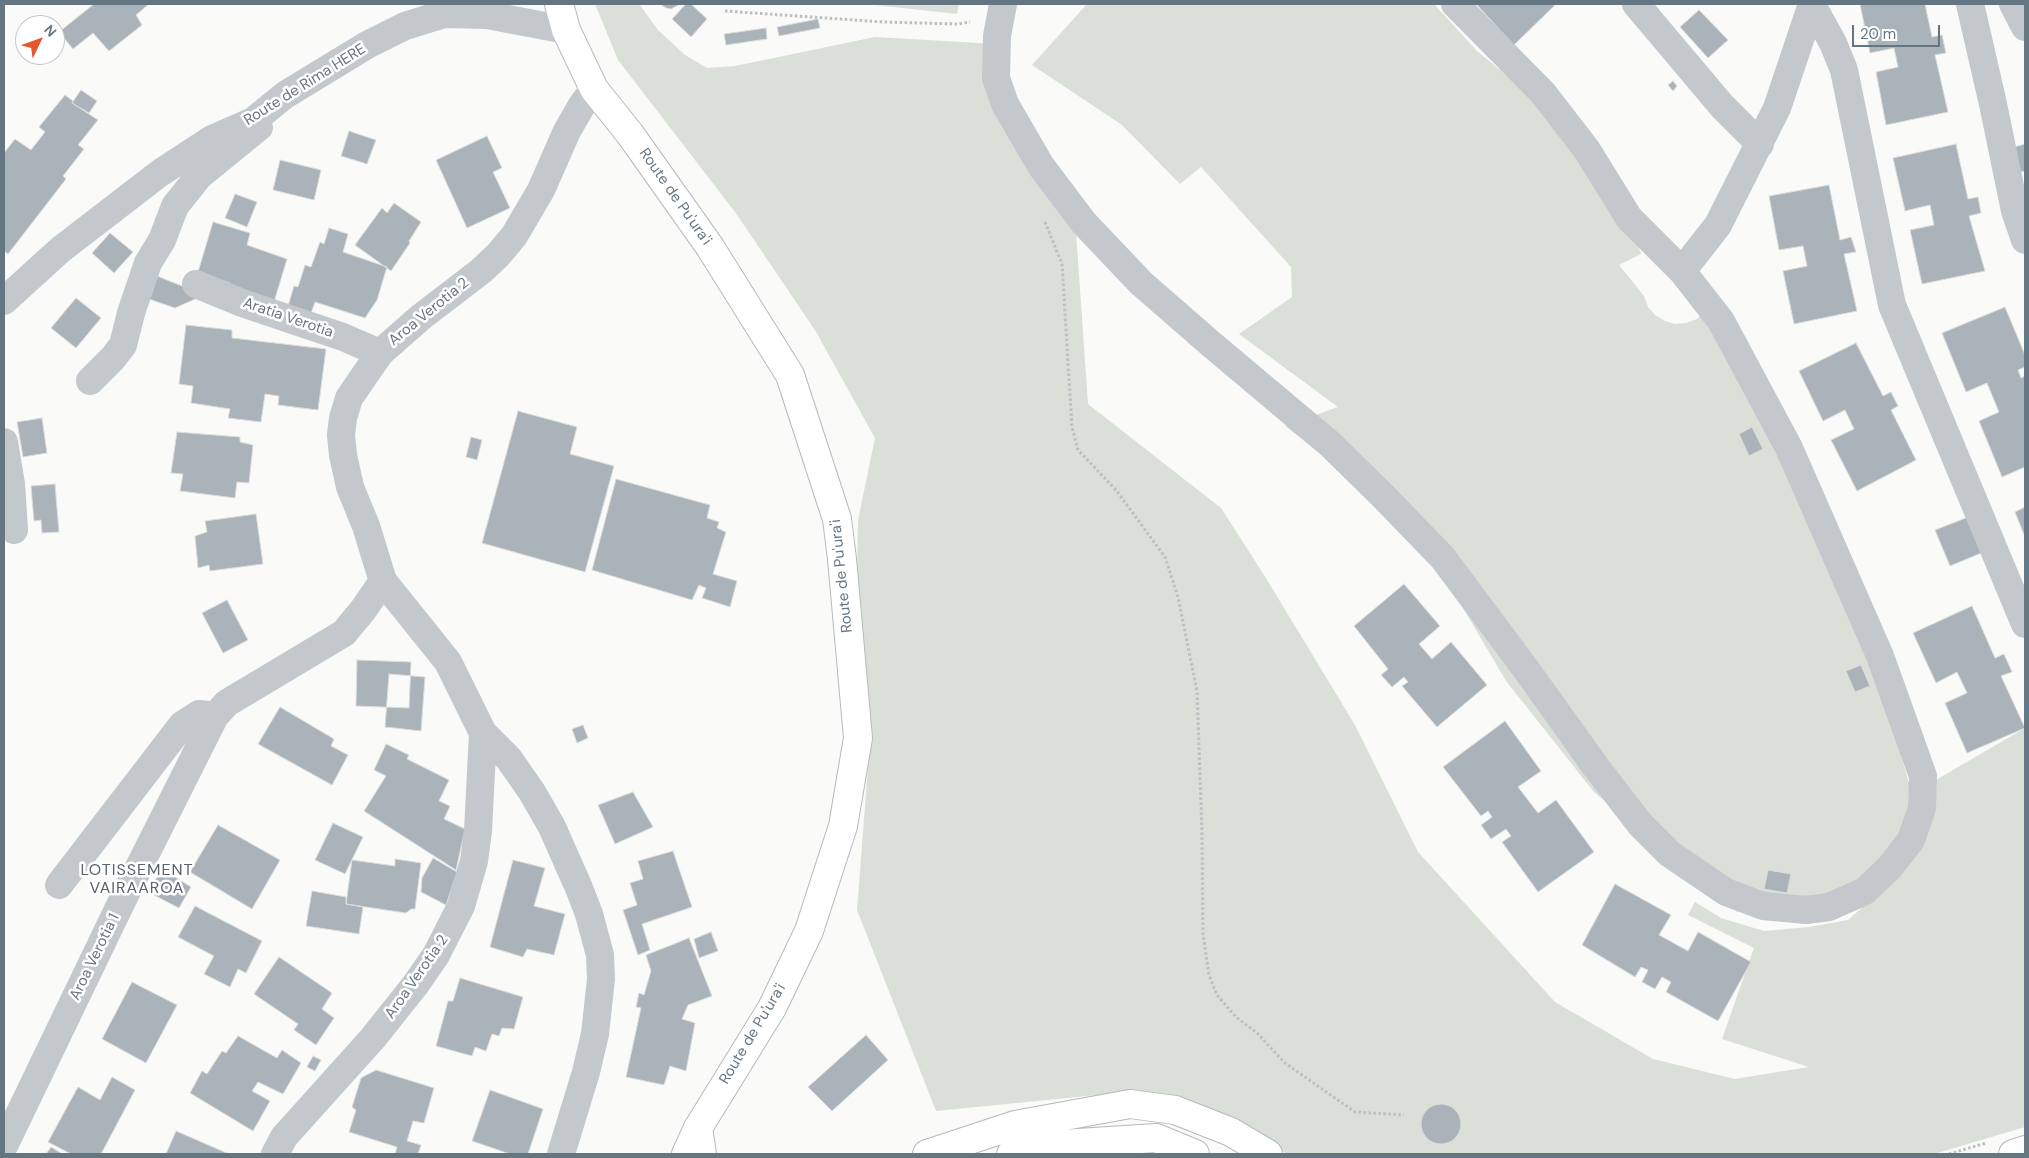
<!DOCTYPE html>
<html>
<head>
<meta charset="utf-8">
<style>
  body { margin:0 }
  #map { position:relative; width:2029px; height:1158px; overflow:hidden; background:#fafaf8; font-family:"DM Sans",sans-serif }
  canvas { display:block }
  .frame { position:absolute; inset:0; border:5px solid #657683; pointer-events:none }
  .north { position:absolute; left:15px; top:15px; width:50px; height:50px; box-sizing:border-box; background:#fff; border:1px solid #c1c8cd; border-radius:50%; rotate:48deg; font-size:14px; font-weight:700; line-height:20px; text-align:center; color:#657683 }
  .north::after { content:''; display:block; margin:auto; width:18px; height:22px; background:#e4572e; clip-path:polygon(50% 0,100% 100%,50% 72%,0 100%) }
  .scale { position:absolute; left:1852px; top:25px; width:88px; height:22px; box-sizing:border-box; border:2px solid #657683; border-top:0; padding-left:6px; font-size:15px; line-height:18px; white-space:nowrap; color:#657683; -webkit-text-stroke:4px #fff; paint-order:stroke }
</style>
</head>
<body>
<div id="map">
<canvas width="2029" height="1158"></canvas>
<div class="frame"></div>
<div class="north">N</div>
<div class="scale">20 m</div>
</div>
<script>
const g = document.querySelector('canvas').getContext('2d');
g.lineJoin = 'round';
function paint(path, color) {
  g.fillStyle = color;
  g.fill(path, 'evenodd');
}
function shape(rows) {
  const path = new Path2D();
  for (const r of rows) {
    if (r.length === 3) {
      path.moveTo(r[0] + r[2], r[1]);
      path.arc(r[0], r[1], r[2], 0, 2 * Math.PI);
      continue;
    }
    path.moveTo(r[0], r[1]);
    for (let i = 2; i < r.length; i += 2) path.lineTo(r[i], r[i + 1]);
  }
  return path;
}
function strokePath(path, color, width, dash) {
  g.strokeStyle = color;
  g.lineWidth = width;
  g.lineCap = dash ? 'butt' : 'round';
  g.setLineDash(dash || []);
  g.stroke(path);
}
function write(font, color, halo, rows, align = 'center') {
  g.font = font + ' "DM Sans",sans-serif';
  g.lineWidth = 5;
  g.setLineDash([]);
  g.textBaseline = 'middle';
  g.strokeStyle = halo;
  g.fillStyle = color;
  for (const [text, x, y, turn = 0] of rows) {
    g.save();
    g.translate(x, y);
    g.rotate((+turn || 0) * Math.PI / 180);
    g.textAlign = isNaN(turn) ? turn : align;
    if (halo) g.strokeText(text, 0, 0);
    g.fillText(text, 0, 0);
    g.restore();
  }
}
paint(shape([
  [595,4,639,4,658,30,685,55,707,68,735,66,875,37,996,44,1000,77,1076,232,1088,404,1221,508,1264,575,1355,725,1418,852,1555,1002,1653,1059,1735,1079,1809,1067,1722,1039,1754,948,1688,915,1695,902,1721,918,1764,931,1809,927,1848,920,1903,872,1927,815,1860,883,1815,906,1737,912,1594,792,1506,681,1416,528,1285,426,1338,407,1239,334,1292,297,1291,267,1201,167,1180,184,1122,125,1032,65,1087,4,1434,4,1477,51,1522,88,1619,199,1641,254,1619,265,1644,296,1648,307,1655,315,1665,321,1675,324,1686,323,1697,319,1705,311,1733,351,1888,709,1912,794,2025,728,2025,1127,1934,1154,1287,1154,1237,1123,1117,1093,936,1111,857,910,870,742,857,569,858,520,875,438,815,330,735,212,618,60],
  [866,4,959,4,957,14]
]), '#dadfd7');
const building = shape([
  [94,4,149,4,136,15,142,25,109,51,93,33,73,49,59,32,94,4],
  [660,4,680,4,671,9,666,8,660,4],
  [686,4,691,4,707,19,691,37,672,19,686,4],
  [1476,4,1556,4,1514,45,1476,4],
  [1860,4,1925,4,1932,37,1942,35,1946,53,1935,55,1948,112,1886,125,1876,72,1898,67,1894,48,1870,53,1860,4],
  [1699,10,1728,40,1708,58,1680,27,1699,10],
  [818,19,820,28,779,36,777,27,818,19],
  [766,28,767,39,726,45,724,34,766,28],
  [1673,81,1677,86,1673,91,1668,85,1673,81],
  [81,90,97,101,89,113,72,103,81,90],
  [65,95,73,101,72,103,98,120,78,145,84,149,63,176,66,179,8,254,4,251,4,153,15,139,31,150,45,132,39,127,65,95],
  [349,131,376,140,367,164,341,156,349,131],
  [487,136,502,168,493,172,510,208,467,228,436,160,487,136],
  [1956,144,1968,199,1978,197,1981,213,1969,216,1985,271,1922,284,1910,230,1934,225,1930,205,1905,211,1893,158,1956,144],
  [2025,144,2025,171,2020,172,2014,147,2025,144],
  [280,160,321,170,314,200,273,190,280,160],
  [1829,185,1840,240,1851,237,1856,252,1844,254,1857,311,1794,324,1783,271,1807,266,1803,246,1779,250,1769,196,1829,185],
  [235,194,257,202,247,227,225,218,235,194],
  [394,203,421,222,409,241,410,243,391,271,355,245,382,208,387,213,394,203],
  [213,222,250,233,247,245,287,259,274,302,228,289,230,283,198,272,213,222],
  [329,228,348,234,343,252,387,267,377,300,365,318,315,302,311,313,288,306,294,286,298,287,305,265,311,267,320,242,324,244,329,228],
  [110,233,133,252,114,273,92,253,110,233],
  [157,276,204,295,175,308,149,299,157,276],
  [76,298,101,318,76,348,51,328,76,298],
  [2005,307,2025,355,2025,367,2018,370,2021,378,2025,376,2025,467,2002,477,1979,421,1999,412,1987,383,1966,392,1942,333,2005,307],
  [186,325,232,330,232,338,326,349,318,410,278,405,279,396,265,394,261,422,228,418,230,409,191,403,193,386,179,384,186,325],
  [1856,343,1883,396,1891,392,1898,406,1891,410,1916,460,1857,491,1831,440,1854,429,1845,410,1823,421,1799,371,1856,343],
  [518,411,577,427,570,454,614,466,585,572,482,543,518,411],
  [42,418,47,453,23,457,17,422,42,418],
  [1752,427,1763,449,1749,456,1739,434,1752,427],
  [177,432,240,437,240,442,253,445,249,483,237,482,235,498,180,491,183,474,171,473,177,432],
  [471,437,482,440,477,460,466,457,471,437],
  [616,479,710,505,707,518,719,522,717,528,726,532,713,574,737,581,730,607,702,598,706,588,699,585,692,600,592,570,616,479],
  [55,484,59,532,42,533,41,520,34,521,31,486,55,484],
  [2025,507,2025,537,2015,512,2025,507],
  [256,514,263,564,210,571,209,565,198,568,195,536,207,532,205,521,256,514],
  [1971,516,1986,551,1950,566,1935,530,1971,516],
  [1404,584,1440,626,1419,644,1432,659,1451,642,1487,685,1437,727,1402,686,1408,682,1404,677,1392,687,1381,675,1388,669,1354,626,1404,584],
  [227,600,248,640,223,653,202,613,227,600],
  [1972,606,1995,658,2004,654,2012,672,2001,676,2025,728,1967,753,1945,703,1967,693,1957,672,1936,683,1913,633,1972,606],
  [357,660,411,662,409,708,356,706,357,660],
  [1861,665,1870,686,1855,692,1846,671,1861,665],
  [389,674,425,677,421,731,385,727,389,674],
  [280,707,334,739,331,746,348,755,332,785,258,744,280,707],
  [1505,721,1541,771,1518,787,1538,813,1556,800,1594,852,1538,892,1502,842,1511,836,1506,829,1491,839,1481,825,1492,817,1488,811,1481,816,1443,767,1505,721],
  [583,725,588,738,577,743,572,729,583,725],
  [386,744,409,755,407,759,449,780,439,801,450,806,444,819,465,829,456,870,364,811,386,776,374,770,386,744],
  [633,792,653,827,615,844,598,805,633,792],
  [333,823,363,837,345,874,315,860,333,823],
  [218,825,280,860,252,909,190,872,218,825],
  [673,851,692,907,642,924,650,950,638,955,623,910,637,905,630,883,643,879,638,861,673,851],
  [433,858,457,872,446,905,421,892,422,878,433,858],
  [395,859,421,863,415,909,411,909,406,913,346,904,352,860,395,866,395,859],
  [513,860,545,868,534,906,565,914,554,955,527,949,523,957,490,947,513,860],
  [162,869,191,887,179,908,148,892,162,869],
  [1768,870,1791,874,1787,893,1764,889,1768,870],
  [1615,884,1671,915,1659,935,1688,951,1698,932,1751,962,1718,1021,1666,992,1671,982,1662,977,1655,989,1642,982,1648,970,1641,967,1635,977,1582,945,1615,884],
  [312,891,346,897,346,904,363,907,359,934,306,926,312,891],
  [195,906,262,941,246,973,238,969,230,987,204,974,214,956,178,937,195,906],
  [711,932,718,951,699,958,694,939,711,932],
  [689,938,712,996,688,1005,682,1019,695,1023,686,1071,670,1066,664,1085,626,1077,641,1008,636,1007,639,993,644,995,651,971,646,955,689,938],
  [279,957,332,993,322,1009,334,1018,316,1045,294,1030,298,1024,254,994,279,957],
  [460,978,523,997,514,1029,502,1028,499,1036,492,1034,486,1051,475,1047,472,1056,436,1046,448,1001,453,1001,460,978],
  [132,982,177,1005,146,1063,102,1039,132,982],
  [866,1035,888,1060,832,1111,808,1087,866,1035],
  [238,1036,277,1058,282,1050,301,1063,283,1094,258,1082,252,1091,270,1101,253,1131,190,1093,202,1071,207,1074,222,1051,226,1053,238,1036],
  [313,1056,321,1060,315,1071,307,1067,313,1056],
  [376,1070,434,1088,424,1123,413,1121,407,1141,421,1145,418,1154,395,1154,397,1147,349,1132,356,1110,352,1107,361,1078,376,1070],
  [112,1077,135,1090,101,1154,71,1154,48,1142,78,1087,100,1100,112,1077],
  [490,1090,543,1109,528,1154,510,1154,472,1141,490,1090],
  [1441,1124,20],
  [176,1131,229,1154,166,1154,176,1131],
  [51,1147,61,1153,60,1154,46,1154,51,1147]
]);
paint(building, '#aab3b9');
strokePath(building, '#dcdcda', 1);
const major = shape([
  [559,4,566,30,594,89,630,134,710,247,790,375,837,519,842,559,858,738,843,826,809,931,772,1008,698,1128,686,1154]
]);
const highway = shape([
  [698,1128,702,1154],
  [927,1154,1015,1125,1130,1104,1175,1110,1231,1132,1268,1154],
  [1011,1154,1063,1144,1156,1138,1195,1154],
  [2013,1154,2025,1150]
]);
strokePath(major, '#b5babe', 30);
strokePath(highway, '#b4b9bd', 30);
strokePath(shape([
  [725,11,883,22,958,24,970,22],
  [1045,222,1062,264,1072,427,1078,450,1116,490,1165,557,1178,597,1197,691,1202,832,1203,934,1209,975,1217,995,1236,1017,1257,1033,1285,1063,1355,1112,1404,1115],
  [1949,1154,1986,1143]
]), '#bbbfc2', 3, [2.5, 2.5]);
strokePath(shape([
  [1003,4,997,36,996,78,1005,104,1041,166,1084,223,1141,283,1211,344,1330,444,1384,497,1443,558,1528,672,1596,767,1640,824,1670,854,1726,892,1763,906,1806,910,1829,907,1865,891,1890,867,1911,840,1922,808,1923,776,1880,656,1789,448,1721,321,1682,271,1629,218,1587,150,1543,93,1455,4],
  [1636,4,1722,106,1760,144],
  [1970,4,1993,104,2015,211,2025,240],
  [2013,4,2025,27],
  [1812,5,1833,43,1844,70,1892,305,2025,624],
  [1682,271,1718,225,1777,108,1812,4],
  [196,284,242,303,343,337,380,353],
  [4,301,60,250,160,173,212,139,253,121,285,95,367,45,405,26,444,14,487,15,566,30],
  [90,381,113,358,123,345,131,313,148,263,162,240,175,206,199,176,259,127],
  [4,442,11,484,14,530],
  [483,733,509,759,532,792,552,827,579,888,589,914,600,955,601,979,595,1034,586,1072,561,1154],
  [59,885,182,725,199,714,215,716],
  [4,1146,122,901,215,716,227,703,344,633,363,610,383,581],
  [275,1154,284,1137,373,1038,416,984,436,955,461,906,474,861,478,831,483,733,448,662,383,581,366,526,350,487,343,455,341,435,343,418,349,398,380,353,421,317,481,271,498,255,514,236,541,190,567,131,582,105,594,89]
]), '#c3c8cc', 28);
strokePath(major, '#fff', 28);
strokePath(highway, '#fff', 28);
write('15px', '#657683', '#fff', [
  ["Route de Rima HERE",305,85,-32],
  ["Route de Pu'ura'i",675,197,55],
  ["Aroa Verotia 2",429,312,-39],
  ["Aratia Verotia",288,318,19],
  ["Route de Pu'ura'i",842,576,-96],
  ["Aroa Verotia 1",95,957,-64],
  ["Aroa Verotia 2",417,977,-55],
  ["Route de Pu'ura'i",753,1034,-59]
]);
g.letterSpacing = '1px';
write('16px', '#57646e', '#fff', [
  ["LOTISSEMENT",137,871],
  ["VAIRAAROA",137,889]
]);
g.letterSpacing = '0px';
</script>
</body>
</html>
